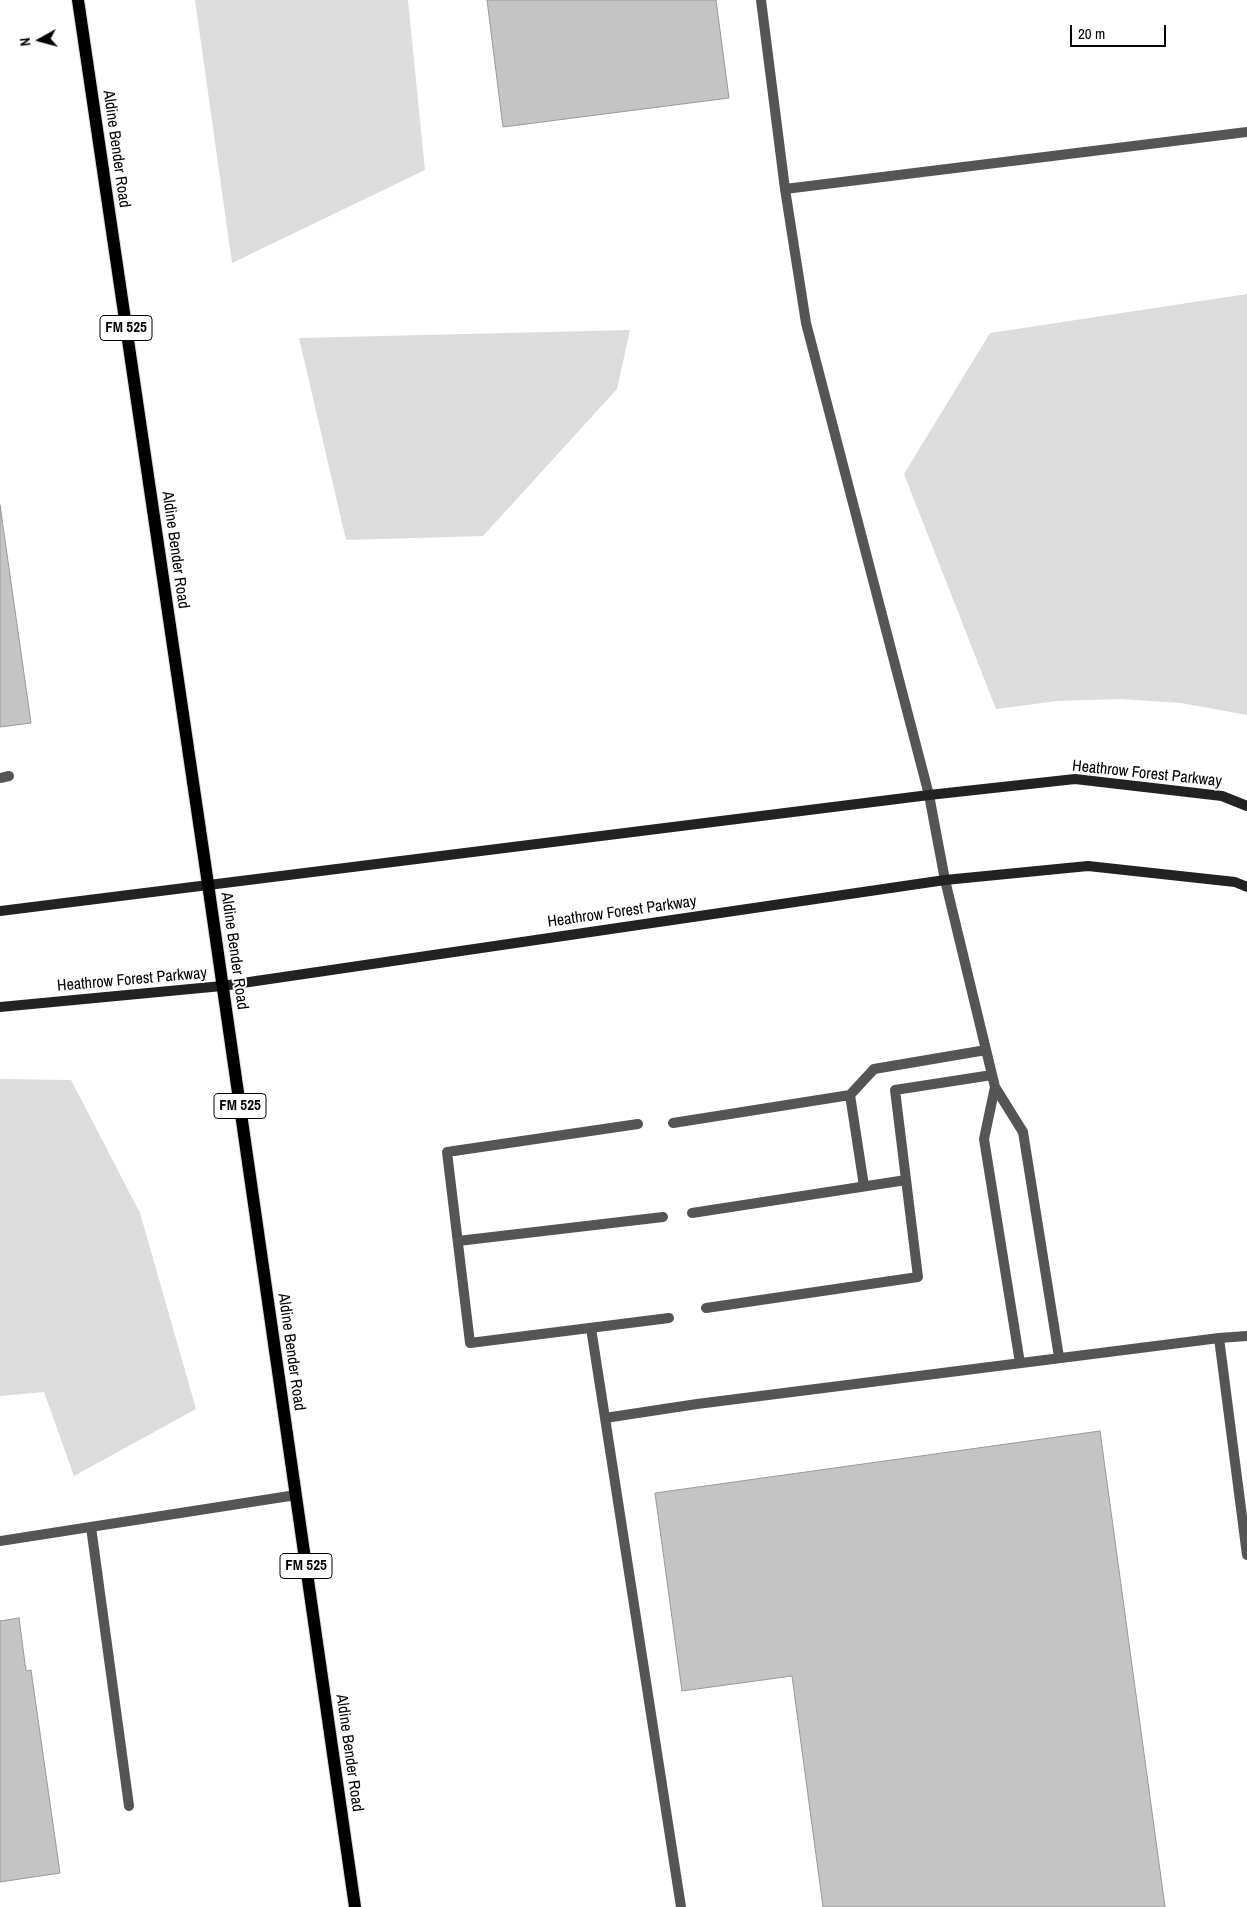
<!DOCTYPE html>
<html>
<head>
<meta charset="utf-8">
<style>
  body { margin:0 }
  #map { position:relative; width:1247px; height:1907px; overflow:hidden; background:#fff; font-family:"Archivo Narrow",sans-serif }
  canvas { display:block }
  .north { position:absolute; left:15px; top:15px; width:50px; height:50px; -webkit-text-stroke:4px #fff; paint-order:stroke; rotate:263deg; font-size:14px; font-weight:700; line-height:20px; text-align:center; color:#000 }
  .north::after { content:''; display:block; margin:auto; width:18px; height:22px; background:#000; clip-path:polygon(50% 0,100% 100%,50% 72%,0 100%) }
  .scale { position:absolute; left:1070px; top:25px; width:96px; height:22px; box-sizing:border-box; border:2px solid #000; border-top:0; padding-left:6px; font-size:15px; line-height:18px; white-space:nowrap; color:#000; -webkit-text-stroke:4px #fff; paint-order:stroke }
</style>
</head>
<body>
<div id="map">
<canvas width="1247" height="1907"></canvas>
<div class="north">N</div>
<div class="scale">20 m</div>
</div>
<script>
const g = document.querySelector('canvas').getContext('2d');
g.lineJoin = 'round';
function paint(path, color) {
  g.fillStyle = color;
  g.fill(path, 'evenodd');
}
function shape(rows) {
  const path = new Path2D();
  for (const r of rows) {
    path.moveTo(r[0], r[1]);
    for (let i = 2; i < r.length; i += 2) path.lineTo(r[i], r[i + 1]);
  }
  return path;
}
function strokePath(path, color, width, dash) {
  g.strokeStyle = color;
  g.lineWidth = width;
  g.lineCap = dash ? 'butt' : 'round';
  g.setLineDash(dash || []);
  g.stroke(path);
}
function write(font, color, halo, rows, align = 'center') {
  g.font = font + ' "Archivo Narrow",sans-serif';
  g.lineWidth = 4;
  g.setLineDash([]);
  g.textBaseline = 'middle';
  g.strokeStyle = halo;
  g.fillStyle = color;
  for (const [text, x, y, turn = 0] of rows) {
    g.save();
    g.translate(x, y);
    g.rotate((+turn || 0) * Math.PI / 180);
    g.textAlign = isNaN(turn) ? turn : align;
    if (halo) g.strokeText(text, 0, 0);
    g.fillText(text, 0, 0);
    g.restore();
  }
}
paint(shape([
  [195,0,408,0,425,170,232,263],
  [1247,294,1247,715,1181,703,1119,699,1057,701,996,709,904,474,990,333],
  [630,330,617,389,483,536,346,540,299,338],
  [0,1079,71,1080,140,1213,196,1409,74,1476,44,1392,0,1396]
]), '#dcdcdc');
const building = shape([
  [487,0,716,0,729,98,503,127,487,0],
  [0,505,31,723,0,727,0,505],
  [1100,1431,1165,1907,823,1907,792,1676,682,1691,655,1493,1100,1431],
  [19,1618,26,1671,31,1670,60,1873,0,1882,0,1621,19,1618]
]);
paint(building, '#c4c4c4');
strokePath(building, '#999', 1);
const primary = shape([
  [78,0,208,884,355,1907]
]);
strokePath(primary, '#dbdbdb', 14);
strokePath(shape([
  [761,0,785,189,806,323,929,795,945,880,995,1087,1023,1132,1059,1357],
  [785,189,1247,132],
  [0,778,9,776],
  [995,1087,984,1139,1020,1363],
  [850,1095,864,1186],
  [673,1123,850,1095,874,1069,986,1050],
  [638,1124,447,1152,470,1343,669,1318],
  [692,1213,906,1180],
  [458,1241,663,1217],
  [706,1308,918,1277,895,1090,992,1075],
  [591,1328,605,1418],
  [1247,1336,1219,1338,1247,1555],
  [91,1527,129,1806],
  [0,1541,296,1495],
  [681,1907,605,1418,697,1404,1219,1338]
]), '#555', 10);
strokePath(shape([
  [0,911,929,795,1075,779,1222,796,1247,806],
  [0,1007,222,986,945,880,1088,866,1235,882,1247,887]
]), '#222', 10);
strokePath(primary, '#000', 12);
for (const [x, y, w] of [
  [126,328,52],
  [240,1106,52],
  [306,1566,52]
]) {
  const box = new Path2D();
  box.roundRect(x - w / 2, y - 12.5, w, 25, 4);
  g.fillStyle = '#fff';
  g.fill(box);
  strokePath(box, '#000', 1);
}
write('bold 15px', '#000', null, [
  ["FM 525",126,328],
  ["FM 525",240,1106],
  ["FM 525",306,1566]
]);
write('16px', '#000', '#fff', [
  ["Aldine Bender Road",116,149,82],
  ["Aldine Bender Road",175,550,82],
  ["Heathrow Forest Parkway",1147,774,6],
  ["Heathrow Forest Parkway",622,912,-8],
  ["Aldine Bender Road",234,951,82],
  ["Heathrow Forest Parkway",132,980,-5],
  ["Aldine Bender Road",291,1352,82],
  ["Aldine Bender Road",349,1753,82]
]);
</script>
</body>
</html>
